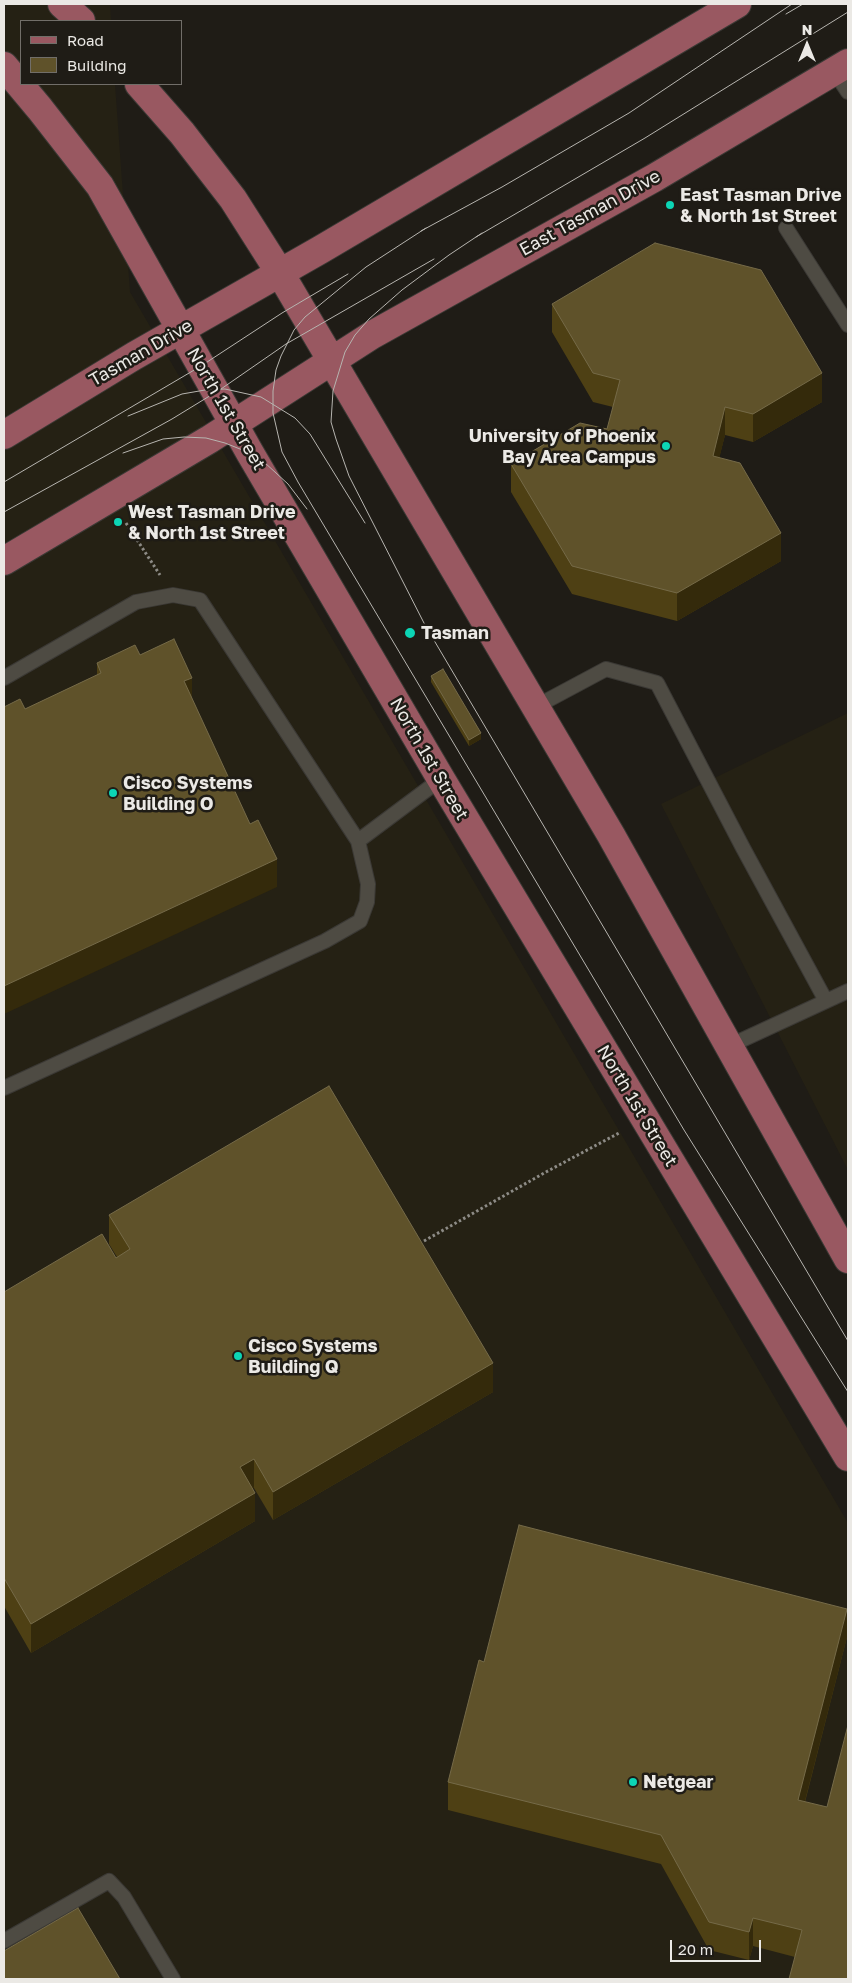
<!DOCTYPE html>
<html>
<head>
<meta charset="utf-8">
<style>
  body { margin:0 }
  #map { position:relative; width:852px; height:1983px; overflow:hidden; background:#1f1c16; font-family:"Golos Text",sans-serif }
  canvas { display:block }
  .frame { position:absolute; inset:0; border:5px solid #ebe9e5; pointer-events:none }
  .legend { position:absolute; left:20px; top:20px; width:162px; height:65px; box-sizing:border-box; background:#1f1c16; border:1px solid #716e69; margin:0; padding:6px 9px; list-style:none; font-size:15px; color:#ebe9e5 }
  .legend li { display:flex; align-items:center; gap:10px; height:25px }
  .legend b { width:25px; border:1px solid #716e69 }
  .north { position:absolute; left:782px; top:20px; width:50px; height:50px; -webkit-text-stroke:4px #1f1c16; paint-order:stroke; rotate:0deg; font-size:14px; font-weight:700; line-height:20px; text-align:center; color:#ebe9e5 }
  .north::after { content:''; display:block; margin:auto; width:18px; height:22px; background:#ebe9e5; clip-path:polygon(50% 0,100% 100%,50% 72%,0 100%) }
  .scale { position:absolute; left:670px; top:1940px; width:91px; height:22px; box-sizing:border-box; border:2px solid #ebe9e5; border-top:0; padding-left:6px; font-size:15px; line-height:18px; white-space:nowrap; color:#ebe9e5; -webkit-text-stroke:4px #1f1c16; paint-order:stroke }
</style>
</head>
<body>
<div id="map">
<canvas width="852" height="1983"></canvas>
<div class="frame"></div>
<ul class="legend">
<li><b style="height:6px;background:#995861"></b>Road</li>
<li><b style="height:14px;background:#5f522a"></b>Building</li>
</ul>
<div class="north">N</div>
<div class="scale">20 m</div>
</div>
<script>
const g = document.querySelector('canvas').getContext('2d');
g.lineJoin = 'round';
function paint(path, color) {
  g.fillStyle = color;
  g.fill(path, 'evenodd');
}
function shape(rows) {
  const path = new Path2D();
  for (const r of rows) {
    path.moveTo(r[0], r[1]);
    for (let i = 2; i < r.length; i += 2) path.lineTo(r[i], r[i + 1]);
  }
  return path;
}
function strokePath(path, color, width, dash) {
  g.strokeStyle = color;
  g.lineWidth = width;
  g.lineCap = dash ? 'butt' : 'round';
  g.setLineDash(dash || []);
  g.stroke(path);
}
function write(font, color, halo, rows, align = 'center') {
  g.font = font + ' "Golos Text",sans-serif';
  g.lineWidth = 5;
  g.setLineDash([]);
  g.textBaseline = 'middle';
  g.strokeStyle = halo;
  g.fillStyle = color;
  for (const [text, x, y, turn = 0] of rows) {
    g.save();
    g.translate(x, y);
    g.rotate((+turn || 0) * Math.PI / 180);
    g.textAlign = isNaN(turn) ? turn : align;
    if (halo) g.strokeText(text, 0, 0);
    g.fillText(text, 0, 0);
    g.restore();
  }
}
paint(shape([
  [4,4,110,4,111,21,21,21,21,84,115,84,130,292,848,1523,848,1979,4,1979],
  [848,713,848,1170,661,804]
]), '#252114');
const lane = shape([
  [834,71,848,92],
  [786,228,848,325],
  [4,678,136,602,173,595,200,600,358,841,368,884,367,902,360,921,325,941,4,1088],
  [535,707,606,669,657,683,743,848,826,1001],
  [358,841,441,779],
  [729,1046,848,991],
  [4,1941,109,1881,124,1897,173,1979]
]);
const primary = shape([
  [62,4,81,21],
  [4,66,40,109,100,186,250,453,441,779,848,1457],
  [139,84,182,133,233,199,280,273,611,835,848,1259],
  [4,435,134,356,320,250,737,4],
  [4,561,210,439,372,335,654,178,848,63]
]);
strokePath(lane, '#3b3935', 16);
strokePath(primary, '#3b3935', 30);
strokePath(shape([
  [126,523,160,575],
  [424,1241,546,1172,619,1133]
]), '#8d8b86', 3, [2.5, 2.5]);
strokePath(lane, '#4e4b43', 14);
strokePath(primary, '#995861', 28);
strokePath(shape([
  [786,14,803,4],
  [426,228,366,267,305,317,294,330,281,356,276,370,273,391,273,413,282,452,298,482,684,1130,848,1392],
  [421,231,502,187,629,113,792,4],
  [482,233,449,255,402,290,369,319,355,335,345,352,333,391,331,422,336,439,349,476,425,625,848,1341],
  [476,237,645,138,848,12],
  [128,416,182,394,205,390,225,389,261,397,295,418,310,434,365,523],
  [123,453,163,439,184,437,206,438,225,443,250,453,264,462,288,484,307,509],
  [4,482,201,366,282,313,348,274],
  [4,512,172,419,221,389,286,344,434,259]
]), '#b7b5b0', 1);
paint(shape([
  [552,304,822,402,753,442,725,435,719,458,781,561,677,621,572,594,511,492,511,464,607,429,613,407,593,402,552,332],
  [140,655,192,699,277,887,25,709,97,675,97,663],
  [431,676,481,739,469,746,431,682],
  [109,1215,493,1392,273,1520,254,1488,252,1488,255,1521,31,1653,4,1606,4,1292,117,1257,109,1244],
  [847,1637,805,1802,848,1979,795,1957,753,1946,749,1960,709,1950,661,1864,448,1810,448,1782]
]), '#4e4014');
paint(shape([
  [822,373,822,402,753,442,753,414],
  [725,407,725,435,713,484,713,456],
  [781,533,781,561,677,621,677,593],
  [192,678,192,706,184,681],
  [481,733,481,739,469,746,469,740],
  [277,859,277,887,4,1014,4,986],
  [493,1363,493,1392,273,1520,273,1492],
  [254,1459,254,1488,240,1496,240,1467],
  [255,1493,255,1521,31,1653,31,1624],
  [847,1609,847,1637,798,1828,798,1800],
  [753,1918,753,1946,749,1960,749,1932]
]), '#342a0b');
const building = shape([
  [655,243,761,270,822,373,753,414,725,407,713,456,740,463,781,533,677,593,572,566,511,464,580,423,607,429,620,380,593,373,552,304,655,243],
  [174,639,192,678,184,681,250,824,258,820,277,859,4,986,4,707,20,699,25,709,101,673,97,663,135,645,140,655,174,639],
  [443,669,481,733,469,740,431,676,443,669],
  [329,1086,493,1363,273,1492,254,1459,240,1467,255,1493,31,1624,4,1578,4,1292,102,1234,116,1258,130,1249,109,1215,329,1086],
  [519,1525,847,1609,798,1800,827,1807,848,1725,848,1979,789,1979,802,1930,753,1918,749,1932,709,1922,661,1835,448,1782,479,1660,484,1662,519,1525],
  [78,1908,120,1979,4,1979,4,1951,78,1908]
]);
paint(building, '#5f522a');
strokePath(building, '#756a48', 1);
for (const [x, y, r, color] of [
  [670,205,5,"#0cd5b5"],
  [666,446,5,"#0cd5b5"],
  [118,522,5,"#0cd5b5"],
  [410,633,6,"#0cd5b5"],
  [113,793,5,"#0cd5b5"],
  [238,1356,5,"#0cd5b5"],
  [633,1782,5,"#0cd5b5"]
]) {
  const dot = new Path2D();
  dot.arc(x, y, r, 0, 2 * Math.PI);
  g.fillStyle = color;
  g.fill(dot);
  strokePath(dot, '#1f1c16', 2);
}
write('bold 18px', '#ebe9e5', '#1f1c16', [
  ["East Tasman Drive",680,195],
  ["& North 1st Street",680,216],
  ["University of Phoenix",656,436,"right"],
  ["Bay Area Campus",656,457,"right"],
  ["West Tasman Drive",128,512],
  ["& North 1st Street",128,533],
  ["Tasman",421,633],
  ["Cisco Systems",123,783],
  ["Building O",123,804],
  ["Cisco Systems",248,1346],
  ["Building Q",248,1367],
  ["Netgear",643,1782]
], 'left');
write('18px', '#ebe9e5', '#1f1c16', [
  ["East Tasman Drive",590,213,-29],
  ["Tasman Drive",141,353,-30],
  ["North 1st Street",226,409,60],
  ["North 1st Street",429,759,60],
  ["North 1st Street",637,1106,59]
]);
</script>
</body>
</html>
